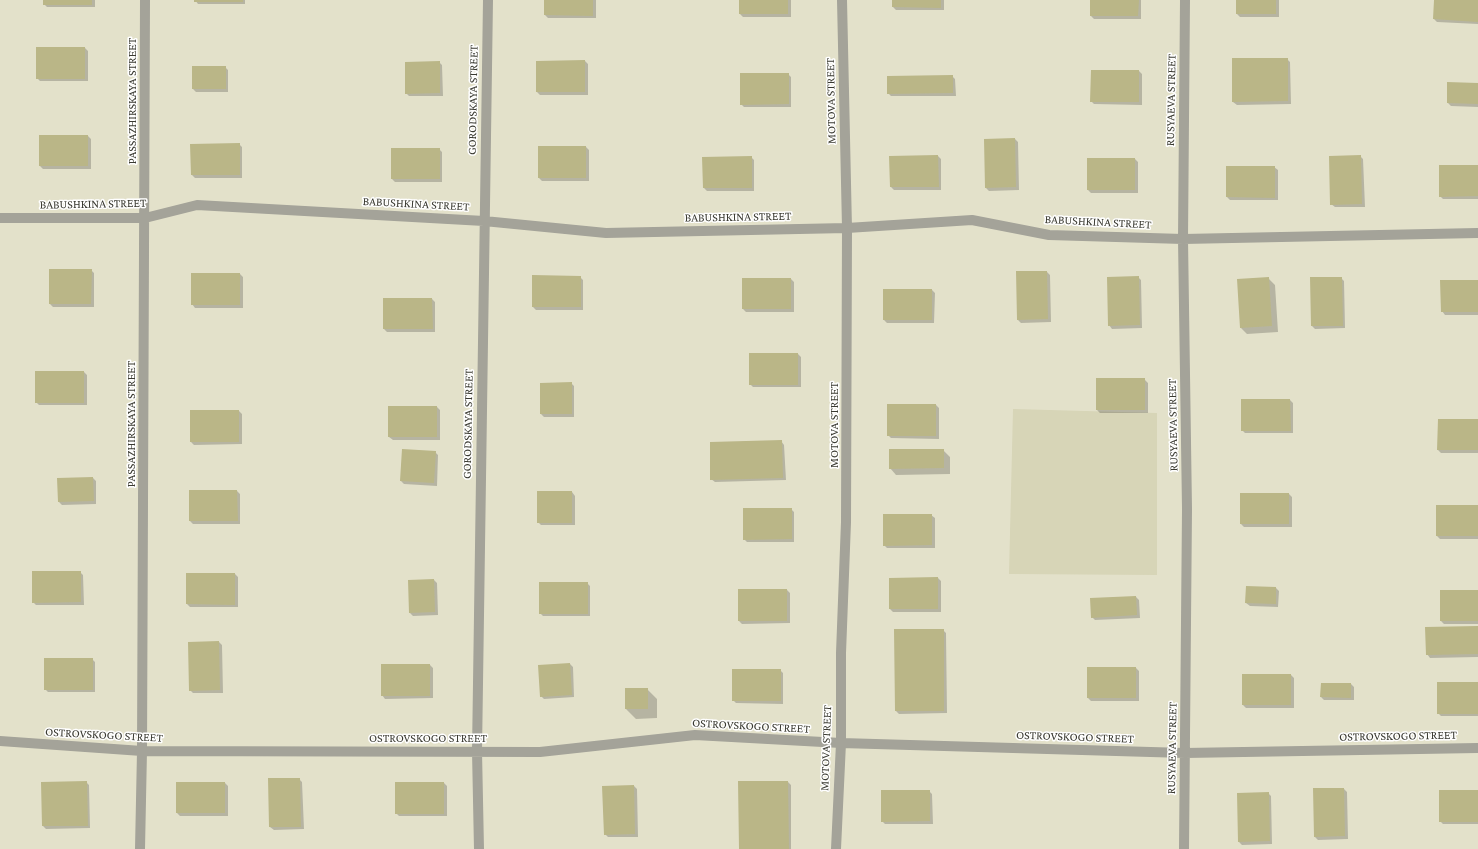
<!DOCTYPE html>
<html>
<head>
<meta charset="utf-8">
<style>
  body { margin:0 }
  canvas { display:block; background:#e3e1ca }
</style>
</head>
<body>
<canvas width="1478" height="849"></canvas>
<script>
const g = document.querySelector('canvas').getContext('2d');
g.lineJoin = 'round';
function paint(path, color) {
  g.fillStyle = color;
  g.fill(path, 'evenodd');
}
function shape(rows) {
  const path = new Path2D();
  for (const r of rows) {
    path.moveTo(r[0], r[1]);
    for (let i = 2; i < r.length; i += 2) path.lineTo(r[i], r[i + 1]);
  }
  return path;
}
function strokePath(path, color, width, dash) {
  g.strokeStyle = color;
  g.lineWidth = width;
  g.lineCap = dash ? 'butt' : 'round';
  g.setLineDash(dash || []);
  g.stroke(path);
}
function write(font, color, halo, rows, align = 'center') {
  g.font = font + ' "Crimson Pro",serif';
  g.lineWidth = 3;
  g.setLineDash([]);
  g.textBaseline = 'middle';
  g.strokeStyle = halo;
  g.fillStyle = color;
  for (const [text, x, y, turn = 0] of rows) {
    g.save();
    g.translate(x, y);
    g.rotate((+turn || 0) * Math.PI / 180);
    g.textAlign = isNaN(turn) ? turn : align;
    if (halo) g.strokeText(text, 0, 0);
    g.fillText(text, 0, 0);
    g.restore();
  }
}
paint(shape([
  [1013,409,1157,413,1157,575,1009,574]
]), '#d7d5b7');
paint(shape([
  [44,0,95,0,95,7,47,7,44,4],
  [195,0,245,0,245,4,198,4],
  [545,0,596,0,596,18,548,18,545,15],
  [740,0,791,0,791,17,743,17,740,14],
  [893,0,944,0,944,10,896,10,893,7],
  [1091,0,1141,0,1141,19,1094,19,1091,16],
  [1237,0,1279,0,1279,17,1240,17,1237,14],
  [1435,0,1478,0,1478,24,1437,22,1434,19],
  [85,48,88,51,88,81,40,81,37,78],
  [1287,59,1290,62,1291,104,1237,105,1233,102],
  [585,61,588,64,588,95,540,95,537,92],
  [439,62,442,65,443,96,409,96,406,93],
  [225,67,228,70,228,92,196,92,193,89],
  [1139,71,1142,74,1142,105,1094,104,1091,101],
  [788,74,791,77,791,107,744,107,741,104],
  [952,76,955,79,956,96,891,96,888,93],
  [1478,84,1478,107,1451,106,1448,103],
  [88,136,91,139,91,169,43,169,40,166],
  [1015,139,1018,142,1019,190,989,191,986,188],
  [239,144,242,147,242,178,195,178,192,175],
  [586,147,589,150,589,181,542,181,539,178],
  [439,149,442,152,442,182,395,182,392,179],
  [938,156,941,159,941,190,894,190,891,187],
  [1360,156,1363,159,1365,207,1335,207,1331,204],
  [751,157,754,160,754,191,707,191,704,188],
  [1135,159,1138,162,1138,193,1091,193,1088,190],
  [1478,166,1478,199,1443,199,1440,196],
  [1274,167,1278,170,1278,200,1230,200,1227,197],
  [91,270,94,273,94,307,53,307,50,304],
  [1047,272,1050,275,1051,322,1021,323,1018,320],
  [240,274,243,277,243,308,195,308,192,304],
  [580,277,583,280,583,310,536,310,533,307],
  [1138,277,1141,280,1142,328,1112,329,1109,325],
  [1268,278,1275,285,1278,332,1247,334,1241,328],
  [1341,278,1344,281,1345,328,1315,329,1312,326],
  [743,279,791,279,794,282,794,312,746,312,743,309],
  [1478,281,1478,315,1445,315,1442,311],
  [932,290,935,293,934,323,887,323,884,320],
  [384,299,432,299,435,302,435,332,387,332,384,329],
  [798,354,801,357,801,387,753,387,750,384],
  [84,372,87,375,87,405,39,405,36,402],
  [1145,380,1148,383,1148,413,1100,413,1097,410],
  [571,383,574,386,574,417,544,417,541,414],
  [1290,400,1293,403,1293,433,1245,433,1242,430],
  [936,405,939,408,939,439,891,438,888,435],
  [389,407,437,407,440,410,440,440,393,440,389,437],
  [239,411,242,414,242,444,194,445,191,442],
  [1478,420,1478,453,1441,453,1438,450],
  [781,441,784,445,786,480,715,482,711,479],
  [943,450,950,457,950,474,896,475,890,468],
  [435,452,438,455,437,486,404,484,401,481],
  [93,478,96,481,96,504,62,505,59,502],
  [237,491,240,494,240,524,193,524,190,521],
  [572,492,575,496,575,525,541,525,538,522],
  [1241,494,1289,494,1292,497,1292,527,1244,527,1241,524],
  [1478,506,1478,539,1440,539,1437,536],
  [791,509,794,512,794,542,747,542,744,539],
  [931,515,935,518,935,548,887,548,884,545],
  [80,572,83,575,84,605,36,605,33,602],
  [235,574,238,577,238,607,190,607,187,604],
  [938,578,941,581,941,612,893,612,890,609],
  [434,580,437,583,438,615,413,616,410,613],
  [587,583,590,586,590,616,543,616,540,613],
  [1276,588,1279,591,1278,607,1250,606,1246,603],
  [787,590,790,593,790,623,742,624,739,621],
  [1478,591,1478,624,1444,624,1441,621],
  [1136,597,1139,600,1140,618,1095,620,1092,617],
  [1478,627,1478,657,1430,658,1427,654],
  [943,630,946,633,947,713,899,714,896,711],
  [219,642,222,645,223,693,193,693,190,690],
  [92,659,95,662,95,692,48,692,45,689],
  [570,664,573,667,574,697,544,699,541,696],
  [430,665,433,668,433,698,385,699,382,695],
  [1136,668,1139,671,1139,701,1091,701,1088,698],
  [780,670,783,673,783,704,736,703,733,700],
  [1243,675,1291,675,1294,678,1294,708,1246,708,1243,705],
  [1478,683,1478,716,1441,716,1438,713],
  [1322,684,1351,684,1354,687,1354,700,1324,700,1321,697],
  [647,689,657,699,657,718,636,719,626,709],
  [299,779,302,782,304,829,274,830,270,827],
  [86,782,89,785,90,828,46,829,43,826,42,783],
  [788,782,791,785,791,849,740,849],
  [177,783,225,783,228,786,228,816,180,816,177,813],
  [444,783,447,786,447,816,399,816,396,813],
  [634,786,637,789,638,837,608,837,605,834],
  [1344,789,1347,792,1348,839,1318,840,1315,837],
  [929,791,932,794,933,824,885,824,882,821],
  [1478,791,1478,824,1443,824,1440,821],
  [1268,793,1271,796,1272,844,1242,845,1239,842]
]), '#0003');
paint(shape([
  [43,0,92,0,92,5,43,5],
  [194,0,243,0,243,2,194,2],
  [544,0,593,0,593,16,544,15],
  [739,0,788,0,788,14,739,14],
  [892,0,941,0,941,8,892,7],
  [1090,0,1139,0,1138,16,1090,16],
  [1236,0,1276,0,1276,14,1236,14],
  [1434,0,1478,0,1478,22,1433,19],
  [36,47,85,47,85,79,36,79],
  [1232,58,1288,58,1288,101,1232,102],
  [585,60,585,92,536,92,536,61],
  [440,61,440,93,405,94,405,62],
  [192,66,226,66,226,89,192,89],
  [1091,70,1139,70,1139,102,1090,102],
  [740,73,789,73,789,104,740,105],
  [953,75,953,93,887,94,887,76],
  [1447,82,1478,83,1478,104,1447,103],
  [39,135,88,135,88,166,39,166],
  [1015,138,1016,187,985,188,984,139],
  [240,143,240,175,191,175,190,144],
  [538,146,586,146,586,178,538,178],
  [391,148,440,148,440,179,391,179],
  [938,155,939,187,890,187,889,156],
  [1361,155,1362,204,1330,205,1329,156],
  [752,156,752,188,703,188,702,157],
  [1087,158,1135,158,1135,190,1087,190],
  [1439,165,1478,165,1478,196,1439,197],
  [1226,166,1275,166,1275,198,1226,197],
  [49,269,92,269,91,304,49,304],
  [1016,271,1047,271,1048,319,1017,320],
  [191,273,240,273,240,305,191,305],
  [532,275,581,276,581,307,532,307],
  [1139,276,1140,325,1108,326,1107,277],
  [1269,277,1272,326,1240,328,1237,279],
  [1310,277,1342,277,1343,326,1311,326],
  [742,278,791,278,791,309,742,309],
  [1440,280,1478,280,1478,312,1441,312],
  [883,289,932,289,932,320,883,320],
  [383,298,432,298,433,329,383,329],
  [749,353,798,353,798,385,749,385],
  [35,371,84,371,84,403,35,403],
  [1096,378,1145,378,1145,410,1096,410],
  [572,382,572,414,540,414,540,383],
  [1241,399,1290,399,1291,431,1241,431],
  [887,404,936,404,936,436,887,436],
  [388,406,437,406,437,437,388,437],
  [190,410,239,410,239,442,190,442],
  [1438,419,1478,419,1478,450,1437,450],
  [782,440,783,478,710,480,710,442],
  [402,449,436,451,434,483,400,481],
  [889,449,944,449,944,468,889,469],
  [93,477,94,501,58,502,57,478],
  [189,490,237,490,238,521,189,521],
  [537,491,572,491,572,523,537,523],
  [1240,493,1289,493,1289,524,1240,524],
  [1436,505,1478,505,1478,536,1436,536],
  [743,508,792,508,792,539,743,540],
  [883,514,932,514,932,545,883,546],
  [32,571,81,571,81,602,32,603],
  [186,573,235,573,235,605,186,604],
  [938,577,938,609,889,609,889,578],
  [434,579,435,612,409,613,408,580],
  [539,582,588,582,588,614,539,614],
  [1246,586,1276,587,1276,604,1245,603],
  [738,589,787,589,787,621,738,621],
  [1440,590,1478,590,1478,621,1440,621],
  [1136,596,1137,615,1091,618,1090,598],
  [1478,626,1478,654,1426,655,1425,627],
  [894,629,944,629,944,711,895,711],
  [219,641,220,690,189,691,188,642],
  [44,658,93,658,93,690,44,690],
  [570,663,572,695,540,697,538,665],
  [381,664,430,664,430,696,381,696],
  [1087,667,1136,667,1136,698,1087,698],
  [732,669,781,669,781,701,732,701],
  [1242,674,1291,674,1291,705,1242,705],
  [1437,682,1478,682,1478,714,1437,714],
  [1321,683,1351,683,1351,698,1320,697],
  [625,688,648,688,648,709,625,709],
  [268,778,300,778,301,827,269,827],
  [87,781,88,826,42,826,41,782],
  [738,781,788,781,789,849,739,849],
  [176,782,225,782,225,813,176,813],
  [395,782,444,782,444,814,395,814],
  [634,785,635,834,604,835,602,786],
  [1313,788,1344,788,1345,836,1314,837],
  [881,790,930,790,930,821,881,822],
  [1439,790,1478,790,1478,822,1439,822],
  [1269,792,1270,841,1238,842,1237,793]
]), '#bab687');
strokePath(shape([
  [0,218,145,218,197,205,484,221,606,233,847,228,972,220,1049,235,1183,239,1478,233],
  [0,741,142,751,540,752,695,735,841,743,1185,753,1478,748],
  [140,849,142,751,145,0],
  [479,849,477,751,488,0],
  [836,849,841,743,841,653,846,522,847,228,842,0],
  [1184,849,1187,509,1183,239,1185,0]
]), '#a4a399', 10);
write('12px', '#3a3a31', '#fff', [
  ["GORODSKAYA STREET",473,100,-89],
  ["RUSYAEVA STREET",1171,100,-89],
  ["PASSAZHIRSKAYA STREET",132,101,-90],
  ["MOTOVA STREET",831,101,-91],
  ["BABUSHKINA STREET",93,204,-1],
  ["BABUSHKINA STREET",416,204,3],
  ["BABUSHKINA STREET",738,217,-1],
  ["BABUSHKINA STREET",1098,222,3],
  ["PASSAZHIRSKAYA STREET",131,424,-90],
  ["GORODSKAYA STREET",468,424,-89],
  ["MOTOVA STREET",834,425,-90],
  ["RUSYAEVA STREET",1173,425,-91],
  ["OSTROVSKOGO STREET",751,726,3],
  ["OSTROVSKOGO STREET",104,735,3],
  ["OSTROVSKOGO STREET",1398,736,-1],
  ["OSTROVSKOGO STREET",1075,737,2],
  ["OSTROVSKOGO STREET",428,738],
  ["MOTOVA STREET",826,748,-88],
  ["RUSYAEVA STREET",1172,748,-89]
]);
</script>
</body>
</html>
